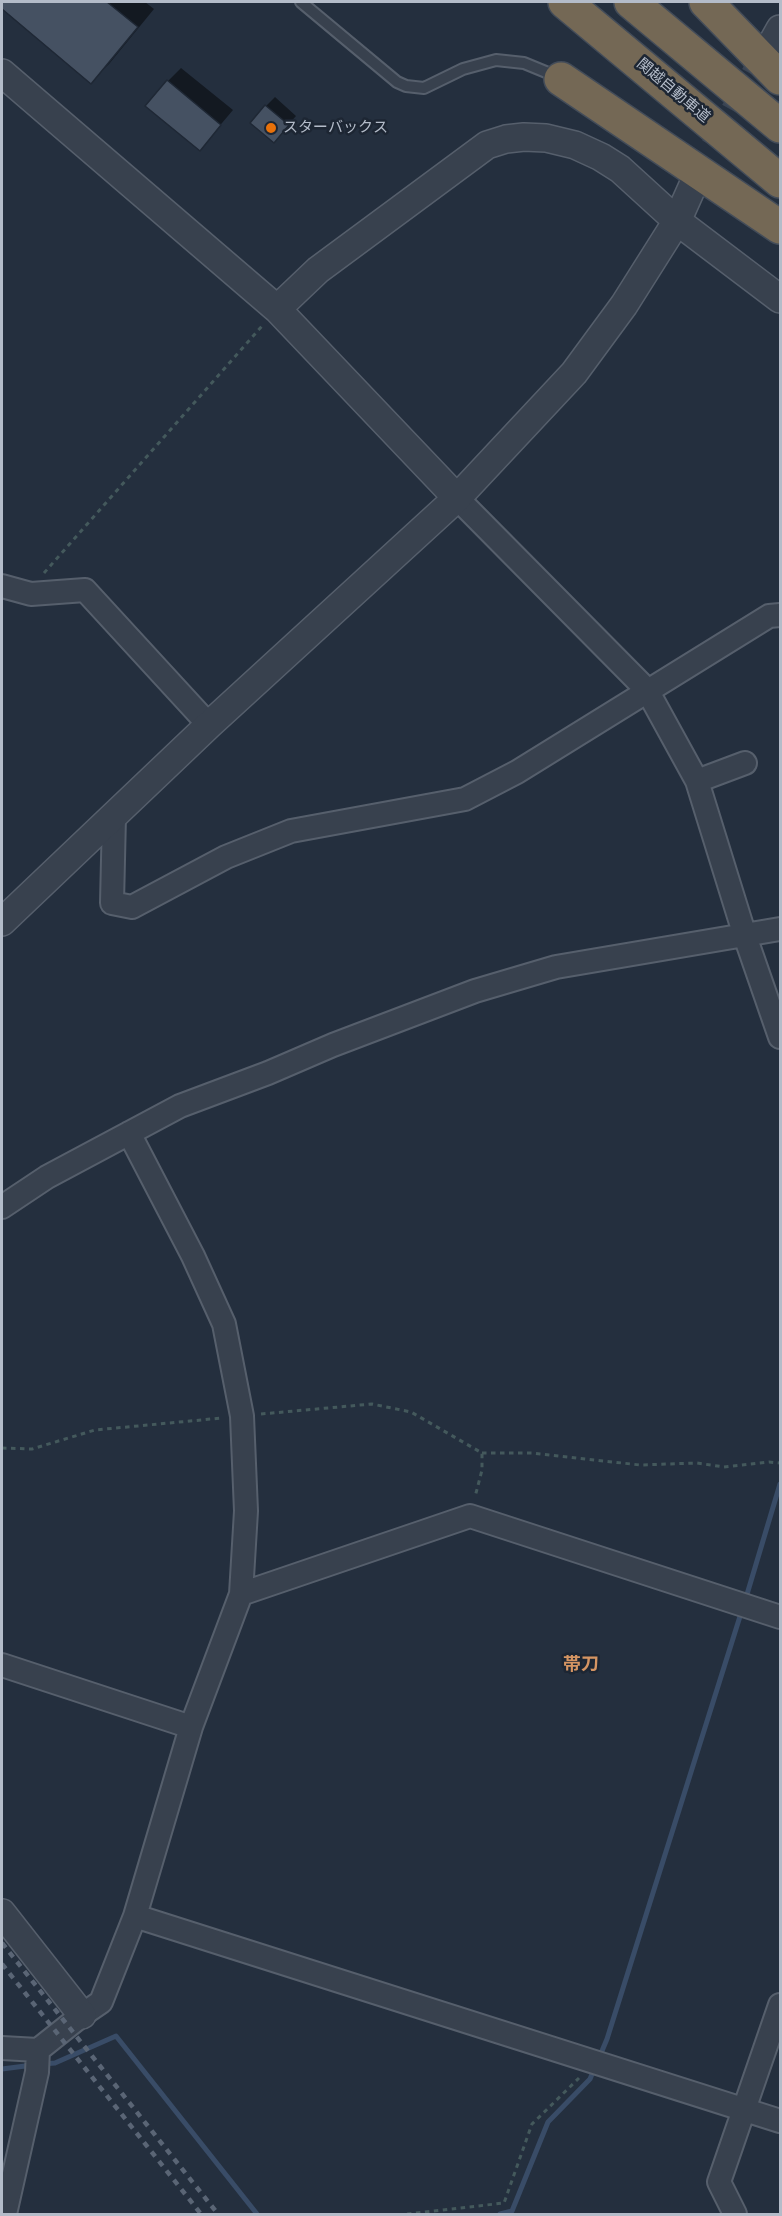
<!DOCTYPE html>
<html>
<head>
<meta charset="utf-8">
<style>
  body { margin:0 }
  #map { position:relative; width:782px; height:2216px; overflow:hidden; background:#242f3e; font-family:Signika,sans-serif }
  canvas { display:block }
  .frame { position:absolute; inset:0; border:3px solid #b4bcc9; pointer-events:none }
</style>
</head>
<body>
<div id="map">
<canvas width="782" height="2216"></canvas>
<div class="frame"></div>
</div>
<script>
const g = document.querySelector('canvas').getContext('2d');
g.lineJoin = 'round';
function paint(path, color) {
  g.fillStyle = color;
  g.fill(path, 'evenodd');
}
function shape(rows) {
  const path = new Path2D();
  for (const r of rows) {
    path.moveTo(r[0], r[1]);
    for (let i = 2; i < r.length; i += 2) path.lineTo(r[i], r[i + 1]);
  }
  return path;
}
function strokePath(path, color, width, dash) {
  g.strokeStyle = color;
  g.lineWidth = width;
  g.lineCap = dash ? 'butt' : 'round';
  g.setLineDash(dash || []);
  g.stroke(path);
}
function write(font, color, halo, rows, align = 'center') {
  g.font = font + ' Signika,"Noto Sans JP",sans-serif';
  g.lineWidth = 5;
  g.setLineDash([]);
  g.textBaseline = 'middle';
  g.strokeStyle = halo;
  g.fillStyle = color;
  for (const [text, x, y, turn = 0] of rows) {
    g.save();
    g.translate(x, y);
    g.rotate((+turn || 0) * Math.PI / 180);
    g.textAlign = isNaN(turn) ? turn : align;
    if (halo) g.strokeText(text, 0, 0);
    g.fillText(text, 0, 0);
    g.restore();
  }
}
paint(shape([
  [2,2,145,2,154,9,109,64,91,81,2,8],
  [181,68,233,110,200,149,168,81],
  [275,97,296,116,282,132,266,106]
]), '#0007');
strokePath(shape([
  [745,1601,780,1484],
  [599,2058,607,2039,742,1610],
  [42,2064,55,2063,116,2036,257,2214],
  [2,2069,33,2065],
  [500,2214,512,2211,548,2122,590,2079,595,2067]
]), '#394c67', 5);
const building = shape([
  [2,2,107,2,138,27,91,84,2,9,2,2],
  [167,80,221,125,200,151,145,106,167,80],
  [265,105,289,125,274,143,250,123,265,105]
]);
paint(building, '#455162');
strokePath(building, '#1f2835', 1.5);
strokePath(shape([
  [694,183,771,45]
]), '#3a4453', 27, [27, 14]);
const service = shape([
  [301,2,397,82,406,86,424,88,463,69,496,60,524,63,558,77]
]);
const minor = shape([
  [457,498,647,690,697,781,745,936,780,1037],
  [2,586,31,594,85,590,209,725],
  [697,781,745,763],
  [114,816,112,903,132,907,226,857,291,831,465,799,517,772,769,616,780,615],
  [2,1207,47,1177,180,1106,268,1073,333,1045,475,991,556,967,780,929],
  [241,1594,470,1516,780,1617],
  [2,1665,191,1727],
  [135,1916,780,2121],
  [2,2048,38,2050,82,2015,101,2002,135,1916,191,1727,241,1594,246,1511,242,1416,224,1324,193,1256,129,1133],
  [5,2214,37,2072,38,2050],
  [735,2214,719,2182,780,2005]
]);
const tertiary = shape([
  [771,45,780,29],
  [2,73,277,309,457,498],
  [277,309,318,270,487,145,506,139,524,137,546,138,575,145,601,157,620,169,677,221,780,299],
  [2,922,209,725,457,498,574,373,624,305,677,221,694,183],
  [2,1913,82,2015]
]);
const motorway = shape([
  [565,2,780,181],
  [631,2,780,126],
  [706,2,780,78],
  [561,79,780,227]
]);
strokePath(service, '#565f6c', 14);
strokePath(minor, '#565f6c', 26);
strokePath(tertiary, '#565f6c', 30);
strokePath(motorway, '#434c59', 36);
strokePath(shape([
  [44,573,262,326],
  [261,1414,372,1404,411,1412,482,1453,482,1470,475,1497],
  [2,1448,32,1449,95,1430,222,1418],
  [482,1453,532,1453,640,1465,697,1463,724,1467,769,1462,780,1463],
  [407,2214,504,2203,532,2124,579,2078]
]), '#44595c', 3, [4.5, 4.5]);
strokePath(service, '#38414e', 10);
strokePath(minor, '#38414e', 22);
strokePath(tertiary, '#38414e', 27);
strokePath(motorway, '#746855', 33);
strokePath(shape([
  [2,1943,218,2214],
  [2,1964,201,2214]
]), '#5a6575', 4.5, [6, 6]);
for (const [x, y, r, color] of [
  [271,128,6,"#e8710a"]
]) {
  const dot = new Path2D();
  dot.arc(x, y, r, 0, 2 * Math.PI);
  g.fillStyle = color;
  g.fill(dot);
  strokePath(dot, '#1d2633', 2);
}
write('15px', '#b4bcc9', '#1d2633', [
  ["関越自動車道",673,91,40]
]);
write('15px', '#b4bcc9', '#1d2633', [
  ["スターバックス",283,128]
], 'left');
write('bold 18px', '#d59563', '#1d2633', [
  ["帯刀",581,1665]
]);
</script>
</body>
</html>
